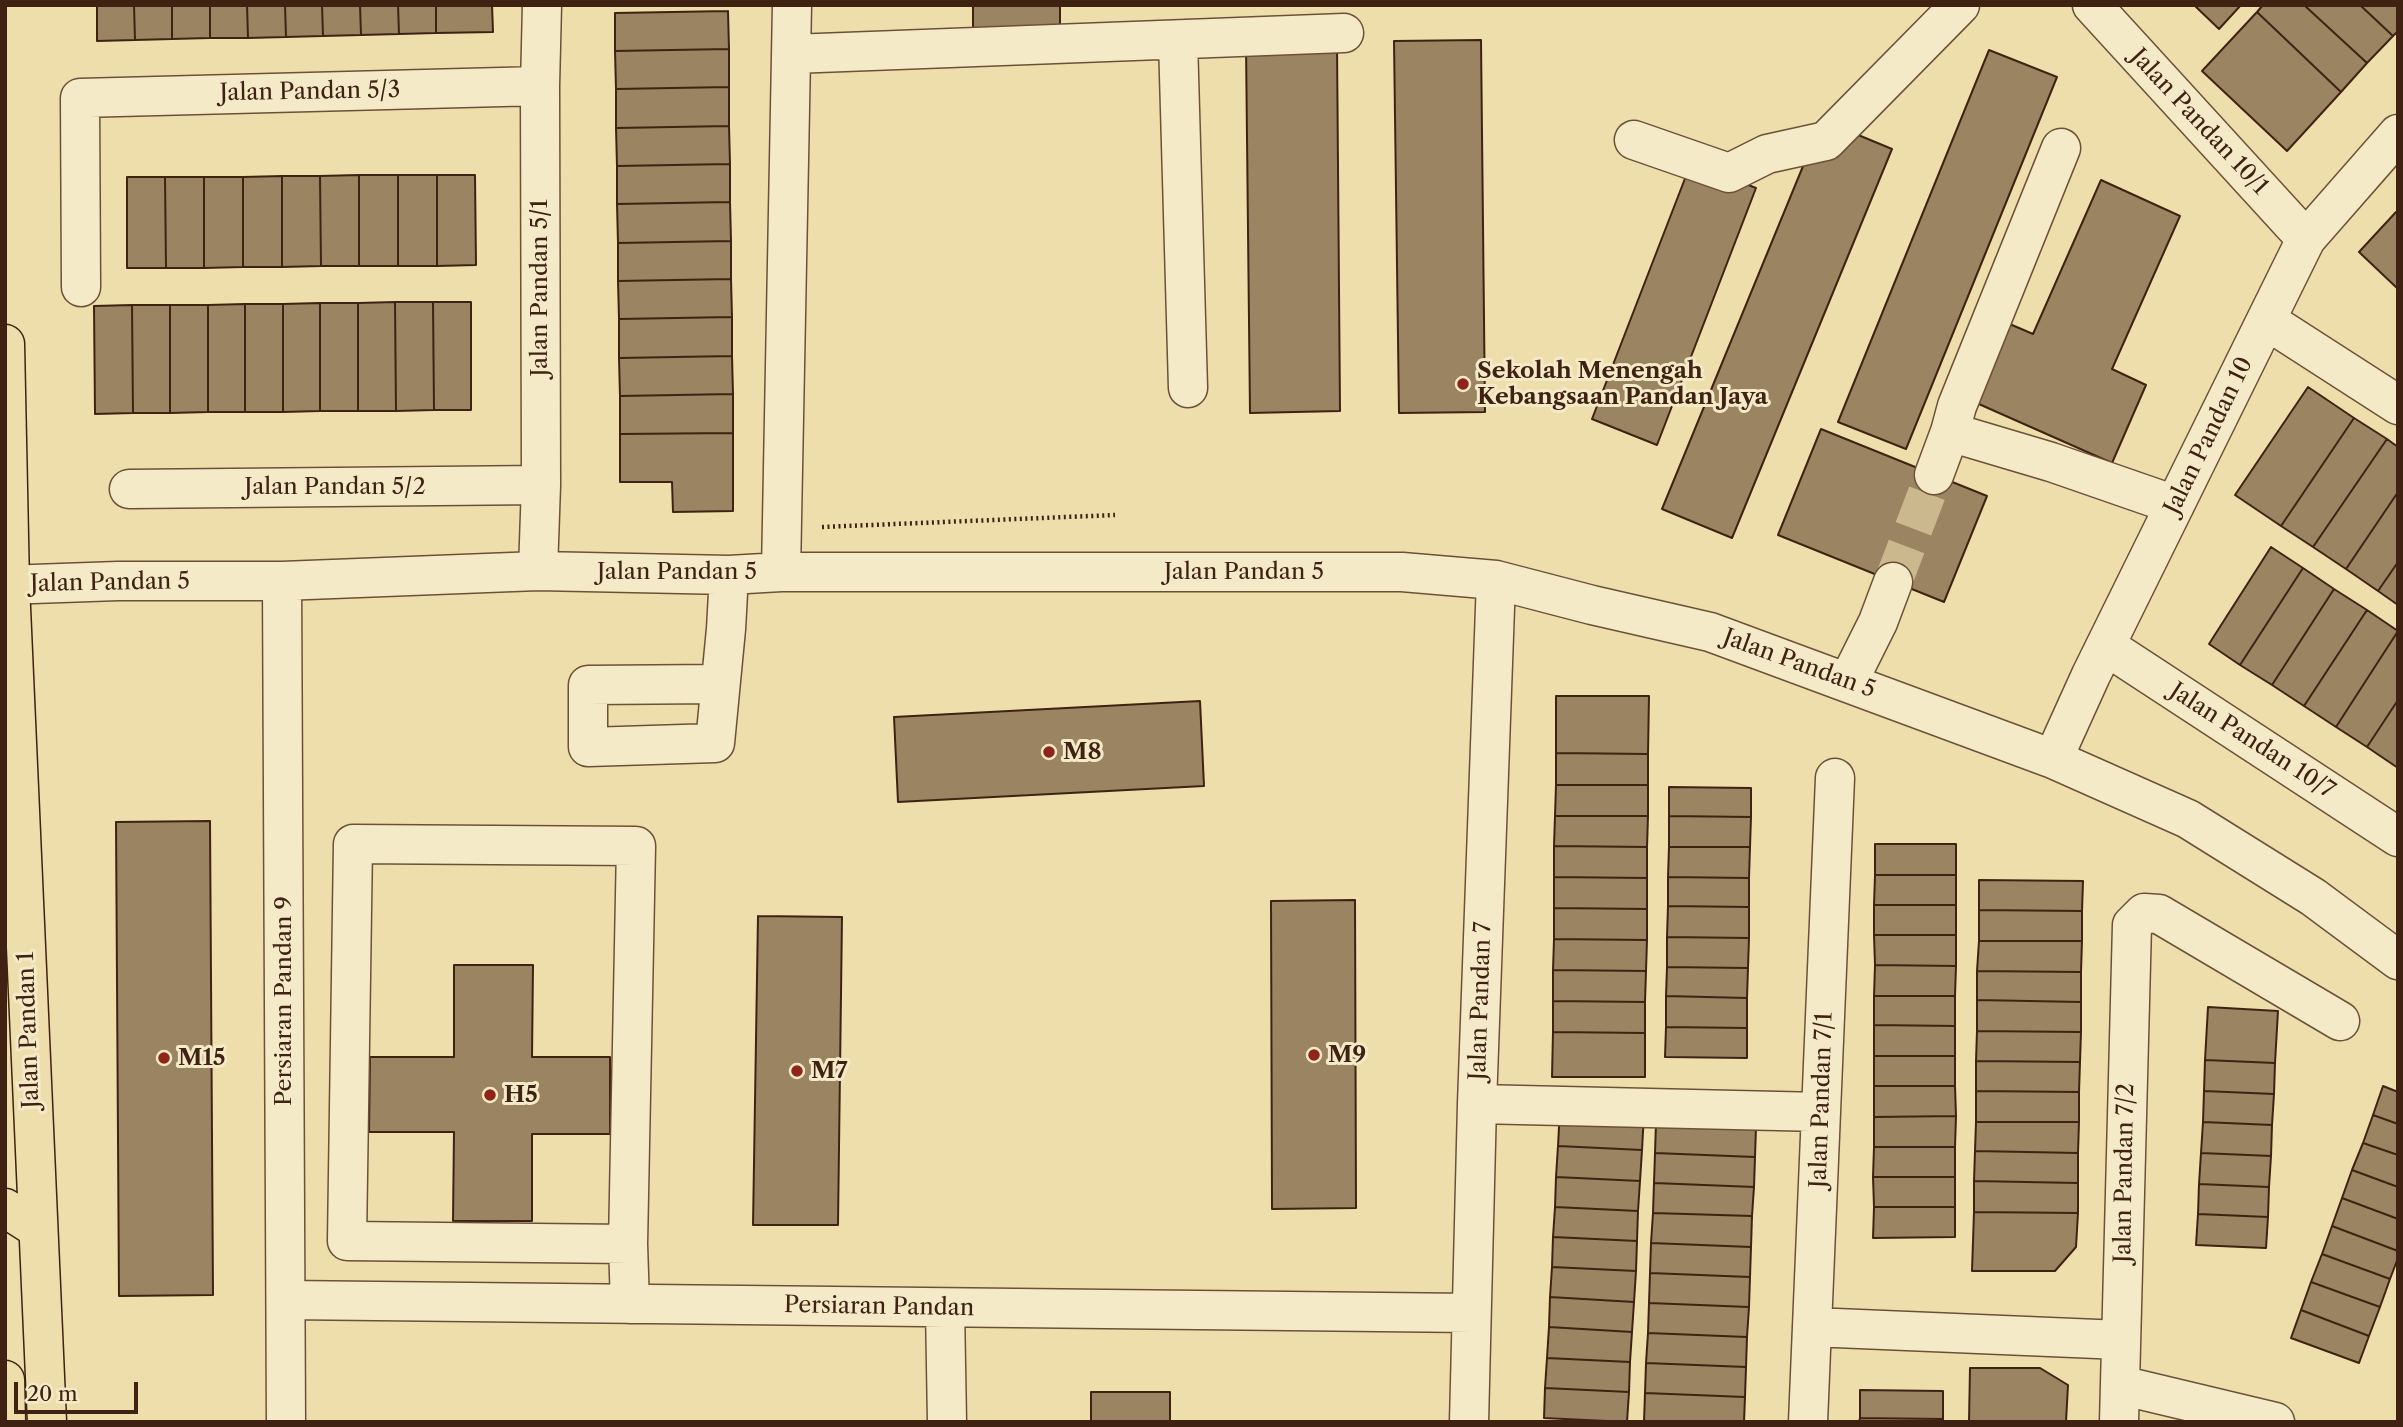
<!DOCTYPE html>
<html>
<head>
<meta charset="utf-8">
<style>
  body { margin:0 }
  #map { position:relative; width:2403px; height:1427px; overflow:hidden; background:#eedeab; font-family:"Libre Caslon Text",serif }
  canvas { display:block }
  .frame { position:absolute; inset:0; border:7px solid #402213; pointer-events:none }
  .scale { position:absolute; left:14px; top:1382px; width:124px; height:32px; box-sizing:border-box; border:4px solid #402213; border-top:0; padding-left:9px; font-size:21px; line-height:24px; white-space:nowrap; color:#402213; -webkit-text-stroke:5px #f4eac8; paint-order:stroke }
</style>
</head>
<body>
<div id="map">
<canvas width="2403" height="1427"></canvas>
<div class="frame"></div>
<div class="scale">20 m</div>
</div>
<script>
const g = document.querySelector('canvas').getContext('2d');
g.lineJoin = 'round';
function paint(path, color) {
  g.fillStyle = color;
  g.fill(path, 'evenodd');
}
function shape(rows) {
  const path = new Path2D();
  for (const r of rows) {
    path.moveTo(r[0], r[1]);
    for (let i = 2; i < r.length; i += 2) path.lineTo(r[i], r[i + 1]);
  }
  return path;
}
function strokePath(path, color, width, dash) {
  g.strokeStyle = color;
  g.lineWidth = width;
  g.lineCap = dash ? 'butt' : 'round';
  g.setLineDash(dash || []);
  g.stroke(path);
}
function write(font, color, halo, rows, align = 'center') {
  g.font = font + ' "Libre Caslon Text",serif';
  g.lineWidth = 6;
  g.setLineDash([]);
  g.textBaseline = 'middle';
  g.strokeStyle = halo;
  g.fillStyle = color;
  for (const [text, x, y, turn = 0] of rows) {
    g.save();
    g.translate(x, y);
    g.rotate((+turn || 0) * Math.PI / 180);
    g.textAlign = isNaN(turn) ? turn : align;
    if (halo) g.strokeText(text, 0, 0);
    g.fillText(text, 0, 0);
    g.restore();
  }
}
const building = shape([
  [97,5,134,5,135,40,97,41,97,5],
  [134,5,172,5,172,39,135,40,134,5],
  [172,5,210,5,210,38,172,39,172,5],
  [210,5,247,5,248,38,210,38,210,5],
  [247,5,285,5,286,37,248,38,247,5],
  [285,5,322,5,323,36,286,37,285,5],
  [322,5,360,5,361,35,323,36,322,5],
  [360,5,398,5,399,34,361,35,360,5],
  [398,5,436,5,436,33,399,34,398,5],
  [436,5,492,5,493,32,436,33,436,5],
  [973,5,1060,5,1060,39,973,40,973,5],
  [2194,5,2241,5,2219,29,2194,5],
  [2263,5,2304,5,2367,63,2341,92,2257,12,2263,5],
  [2304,5,2360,5,2393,36,2367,63,2304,5],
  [2360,5,2398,5,2398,31,2393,36,2360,5],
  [728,11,729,49,615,51,615,13,728,11],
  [2257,12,2341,92,2287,151,2202,71,2257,12],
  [1481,40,1485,412,1399,413,1394,41,1481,40],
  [1337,44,1340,411,1250,413,1246,46,1337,44],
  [729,49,729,87,616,89,615,51,729,49],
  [1989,50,2057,77,1906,449,1838,422,1989,50],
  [729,87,729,126,616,128,616,89,729,87],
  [1822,120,1892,149,1732,538,1662,509,1822,120],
  [729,126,730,164,617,166,616,128,729,126],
  [1691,163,1756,188,1657,445,1592,419,1691,163],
  [730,164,730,202,617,204,617,166,730,164],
  [359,175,359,266,321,266,320,176,359,175],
  [359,175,398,175,398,266,359,266,359,175],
  [398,175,437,175,437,266,398,266,398,175],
  [437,175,475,175,476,265,437,266,437,175],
  [282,176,282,267,243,267,243,177,282,176],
  [282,176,320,176,321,266,282,267,282,176],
  [127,177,165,177,166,268,127,268,127,177],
  [165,177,204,177,204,268,166,268,165,177],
  [204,177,243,177,243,267,204,268,204,177],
  [2101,180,2180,216,2112,369,2146,385,2112,463,1963,397,1998,319,2033,334,2101,180],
  [730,202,731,241,618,243,617,204,730,202],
  [2396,212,2398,213,2398,289,2359,252,2396,212],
  [731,241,731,279,618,281,618,243,731,241],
  [731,279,732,317,619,319,618,281,731,279],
  [395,302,433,302,434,410,396,411,395,302],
  [395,302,396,411,358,411,358,303,395,302],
  [433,302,471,302,471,410,434,410,433,302],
  [320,303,358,303,358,411,320,411,320,303],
  [320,303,320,411,283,412,283,304,320,303],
  [245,304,283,304,283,412,245,412,245,304],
  [245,304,245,412,208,412,208,305,245,304],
  [132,305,170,305,170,413,133,413,132,305],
  [132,305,133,413,95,414,94,306,132,305],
  [170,305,208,305,208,412,170,413,170,305],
  [732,317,732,356,619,358,619,319,732,317],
  [732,356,733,394,620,396,619,358,732,356],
  [2308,387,2354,418,2281,526,2235,495,2308,387],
  [733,394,733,433,620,434,620,396,733,394],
  [2354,418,2387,439,2313,547,2281,526,2354,418],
  [1821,429,1987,496,1944,602,1778,535,1821,429],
  [733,433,733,511,673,512,672,482,620,482,620,434,733,433],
  [2387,439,2398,447,2398,492,2346,569,2313,547,2387,439],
  [2398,492,2398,562,2378,591,2346,569,2398,492],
  [2271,547,2303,568,2240,665,2209,644,2271,547],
  [2398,562,2398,605,2378,591,2398,562],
  [2303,568,2334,589,2272,685,2240,665,2303,568],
  [2334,589,2367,610,2304,706,2272,685,2334,589],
  [2367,610,2398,631,2336,727,2304,706,2367,610],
  [2398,631,2398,700,2367,747,2336,727,2398,631],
  [1556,696,1649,696,1648,754,1556,753,1556,696],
  [2398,700,2398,768,2367,747,2398,700],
  [1200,701,1204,786,898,802,894,717,1200,701],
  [1556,753,1648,754,1648,785,1556,785,1556,753],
  [1556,785,1648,785,1648,816,1555,816,1556,785],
  [1669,787,1751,788,1751,817,1669,816,1669,787],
  [1555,816,1648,816,1647,847,1554,846,1555,816],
  [1669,816,1751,817,1750,847,1669,847,1669,816],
  [210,821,213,1295,119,1296,116,822,210,821],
  [1875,844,1956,844,1956,875,1875,875,1875,844],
  [1554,846,1647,847,1647,878,1554,877,1554,846],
  [1669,847,1750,847,1749,878,1668,877,1669,847],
  [1875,875,1956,875,1956,905,1874,905,1875,875],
  [1554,877,1647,878,1647,909,1554,908,1554,877],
  [1668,877,1749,878,1749,907,1668,906,1668,877],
  [1979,880,2083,881,2082,911,1979,910,1979,880],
  [1355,900,1356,1208,1272,1209,1271,901,1355,900],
  [1874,905,1956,905,1956,935,1874,935,1874,905],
  [1668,906,1749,907,1749,938,1667,937,1668,906],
  [1554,908,1647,909,1647,940,1554,939,1554,908],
  [1979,910,2082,911,2082,941,1979,941,1979,910],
  [758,916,842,917,838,1225,753,1225,758,916],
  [1874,935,1956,935,1956,966,1875,965,1874,935],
  [1667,937,1749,938,1748,968,1667,967,1667,937],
  [1554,939,1647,940,1646,971,1553,970,1554,939],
  [1979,941,2082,941,2081,972,1977,971,1979,941],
  [454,965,533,965,532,1057,610,1057,610,1134,532,1134,532,1221,453,1221,454,1132,369,1132,370,1057,454,1057,454,965],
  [1875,965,1956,966,1955,996,1874,996,1875,965],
  [1667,967,1748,968,1747,998,1666,996,1667,967],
  [1553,970,1646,971,1645,1002,1553,1001,1553,970],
  [1977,971,2081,972,2081,1002,1977,1000,1977,971],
  [1666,996,1747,998,1747,1028,1666,1027,1666,996],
  [1874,996,1955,996,1955,1026,1874,1025,1874,996],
  [1977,1000,2081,1002,2081,1032,1977,1031,1977,1000],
  [1553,1001,1645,1002,1645,1033,1553,1032,1553,1001],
  [2208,1007,2278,1011,2275,1063,2205,1060,2208,1007],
  [1874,1025,1955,1026,1955,1056,1874,1056,1874,1025],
  [1666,1027,1747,1028,1747,1058,1665,1057,1666,1027],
  [1977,1031,2081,1032,2080,1062,1976,1061,1977,1031],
  [1553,1032,1645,1033,1645,1077,1552,1077,1553,1032],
  [1874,1056,1955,1056,1955,1086,1874,1086,1874,1056],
  [2205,1060,2275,1063,2274,1094,2204,1091,2205,1060],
  [1976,1061,2080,1062,2079,1092,1976,1091,1976,1061],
  [1874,1086,1955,1086,1956,1116,1874,1117,1874,1086],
  [2383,1086,2398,1092,2398,1124,2373,1115,2383,1086],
  [1976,1091,2079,1092,2079,1122,1976,1122,1976,1091],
  [2204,1091,2274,1094,2272,1125,2203,1122,2204,1091],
  [1560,1108,1644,1113,1642,1150,1558,1146,1560,1108],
  [2373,1115,2398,1124,2398,1155,2363,1143,2373,1115],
  [1956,1116,1955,1147,1874,1147,1874,1117,1956,1116],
  [1976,1122,2079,1122,2078,1153,1975,1151,1976,1122],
  [2203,1122,2272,1125,2271,1156,2201,1153,2203,1122],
  [1656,1123,1756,1127,1755,1157,1655,1153,1656,1123],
  [2363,1143,2398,1155,2398,1187,2352,1170,2363,1143],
  [1558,1146,1642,1150,1640,1181,1556,1177,1558,1146],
  [1874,1147,1955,1147,1955,1177,1873,1177,1874,1147],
  [1975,1151,2078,1153,2078,1183,1974,1181,1975,1151],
  [1655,1153,1755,1157,1754,1187,1654,1183,1655,1153],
  [2201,1153,2271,1156,2269,1187,2199,1184,2201,1153],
  [2352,1170,2398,1187,2398,1219,2342,1198,2352,1170],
  [1556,1177,1640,1181,1638,1211,1555,1207,1556,1177],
  [1873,1177,1955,1177,1955,1207,1874,1207,1873,1177],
  [1974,1181,2078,1183,2078,1213,1974,1212,1974,1181],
  [1654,1183,1754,1187,1752,1216,1653,1213,1654,1183],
  [2199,1184,2269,1187,2268,1217,2198,1214,2199,1184],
  [2342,1198,2398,1219,2398,1251,2332,1226,2342,1198],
  [1555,1207,1638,1211,1637,1241,1553,1237,1555,1207],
  [1874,1207,1955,1207,1955,1237,1873,1238,1874,1207],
  [1974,1212,2078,1213,2076,1247,2055,1271,1972,1271,1974,1212],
  [1653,1213,1752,1216,1751,1247,1651,1243,1653,1213],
  [2198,1214,2268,1217,2266,1248,2196,1245,2198,1214],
  [2332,1226,2398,1251,2398,1258,2390,1279,2322,1254,2332,1226],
  [1553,1237,1637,1241,1636,1271,1552,1267,1553,1237],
  [1651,1243,1751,1247,1750,1277,1650,1273,1651,1243],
  [2322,1254,2390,1279,2380,1307,2311,1282,2322,1254],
  [1552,1267,1636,1271,1634,1302,1550,1297,1552,1267],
  [1650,1273,1750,1277,1749,1307,1649,1303,1650,1273],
  [2311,1282,2380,1307,2369,1336,2301,1310,2311,1282],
  [1550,1297,1634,1302,1632,1332,1549,1327,1550,1297],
  [1649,1303,1749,1307,1747,1337,1648,1333,1649,1303],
  [2301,1310,2369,1336,2359,1363,2291,1338,2301,1310],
  [1549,1327,1632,1332,1630,1362,1547,1358,1549,1327],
  [1648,1333,1747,1337,1746,1367,1646,1363,1648,1333],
  [1547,1358,1630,1362,1629,1392,1545,1388,1547,1358],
  [1646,1363,1746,1367,1745,1397,1645,1393,1646,1363],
  [1970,1368,2040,1368,2068,1385,2066,1422,1969,1422,1970,1368],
  [1545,1388,1629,1392,1627,1422,1544,1418,1545,1388],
  [1860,1390,1943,1391,1943,1419,1860,1418,1860,1390],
  [1091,1392,1170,1392,1170,1422,1091,1422,1091,1392],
  [1645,1393,1745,1397,1744,1422,1644,1422,1645,1393],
  [1860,1418,1943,1419,1943,1422,1859,1422,1860,1418]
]);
paint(building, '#9a8462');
strokePath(building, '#402213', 2);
strokePath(shape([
  [1893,582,1934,475]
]), '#cbb88d', 38, [38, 19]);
const minor = shape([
  [2092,5,2306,239],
  [1178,40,1188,388],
  [792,54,1344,33],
  [1634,140,1729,173,1767,154,1826,141,1960,5],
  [81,287,80,98,540,86],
  [2266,320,2398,405],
  [1950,432,1957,406,2061,148],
  [1934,475,1950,432,2051,462,2175,505],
  [129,489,541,485],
  [538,571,541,485,540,86,542,5],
  [781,572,792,5],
  [282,581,286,1422],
  [5,585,118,581,282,581,538,571,729,575,781,572,1402,572,1496,580,1592,605,1710,632,2053,759,2188,819,2313,897,2398,960],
  [2106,646,2398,837],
  [1848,682,1878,622,1893,582],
  [720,684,588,685,588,747,715,743,726,629,729,575],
  [2053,759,2091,675,2306,239,2398,134],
  [1477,1104,1821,1112],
  [628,1244,347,1241,353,844,636,846,628,1244,630,1304],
  [286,1300,1471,1313],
  [945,1308,947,1422],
  [1812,1327,2121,1340],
  [2120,1385,2275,1422],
  [1469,1422,1477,1104,1496,580],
  [1808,1422,1835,778],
  [2119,1422,2132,925,2144,913,2159,914,2340,1021]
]);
const major = shape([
  [5,344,10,585,47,1422],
  [5,1208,38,1229]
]);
const highway = shape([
  [5,1380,6,1422]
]);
strokePath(minor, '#6c5139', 41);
strokePath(major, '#402213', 41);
strokePath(highway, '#402213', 41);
strokePath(shape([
  [822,527,1115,515]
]), '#402213', 4.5, [2, 3.5]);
strokePath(minor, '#f4eac8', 38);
strokePath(major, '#eedeab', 38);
strokePath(highway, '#eedeab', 38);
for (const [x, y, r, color] of [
  [1463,384,7,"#8f2418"],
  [1049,752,7,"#8f2418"],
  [1314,1055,7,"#8f2418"],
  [164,1058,7,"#8f2418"],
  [797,1071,7,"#8f2418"],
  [490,1095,7,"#8f2418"]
]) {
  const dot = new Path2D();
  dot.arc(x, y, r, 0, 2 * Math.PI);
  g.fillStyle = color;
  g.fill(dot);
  strokePath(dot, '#f4eac8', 2.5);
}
write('23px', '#402213', '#f4eac8', [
  ["Jalan Pandan 5/3",310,92,-1],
  ["Jalan Pandan 10/1",2199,122,47],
  ["Jalan Pandan 5/1",540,288,-90],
  ["Jalan Pandan 10",2209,436,-64],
  ["Jalan Pandan 5/2",335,487],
  ["Jalan Pandan 5",677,572],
  ["Jalan Pandan 5",1244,572],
  ["Jalan Pandan 5",110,583,-1],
  ["Jalan Pandan 5",1799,664,20],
  ["Jalan Pandan 10/7",2252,741,33],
  ["Persiaran Pandan 9",284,1001,-90],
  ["Jalan Pandan 7",1481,1001,-88],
  ["Jalan Pandan 1",29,1030,-92],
  ["Jalan Pandan 7/1",1822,1100,-88],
  ["Jalan Pandan 7/2",2125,1173,-89],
  ["Persiaran Pandan",879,1307,1]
]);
write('bold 23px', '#402213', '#f4eac8', [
  ["Sekolah Menengah",1477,371],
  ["Kebangsaan Pandan Jaya",1477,397],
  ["M8",1063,752],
  ["M9",1328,1055],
  ["M15",178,1058],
  ["M7",811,1071],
  ["H5",504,1095]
], 'left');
</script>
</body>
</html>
